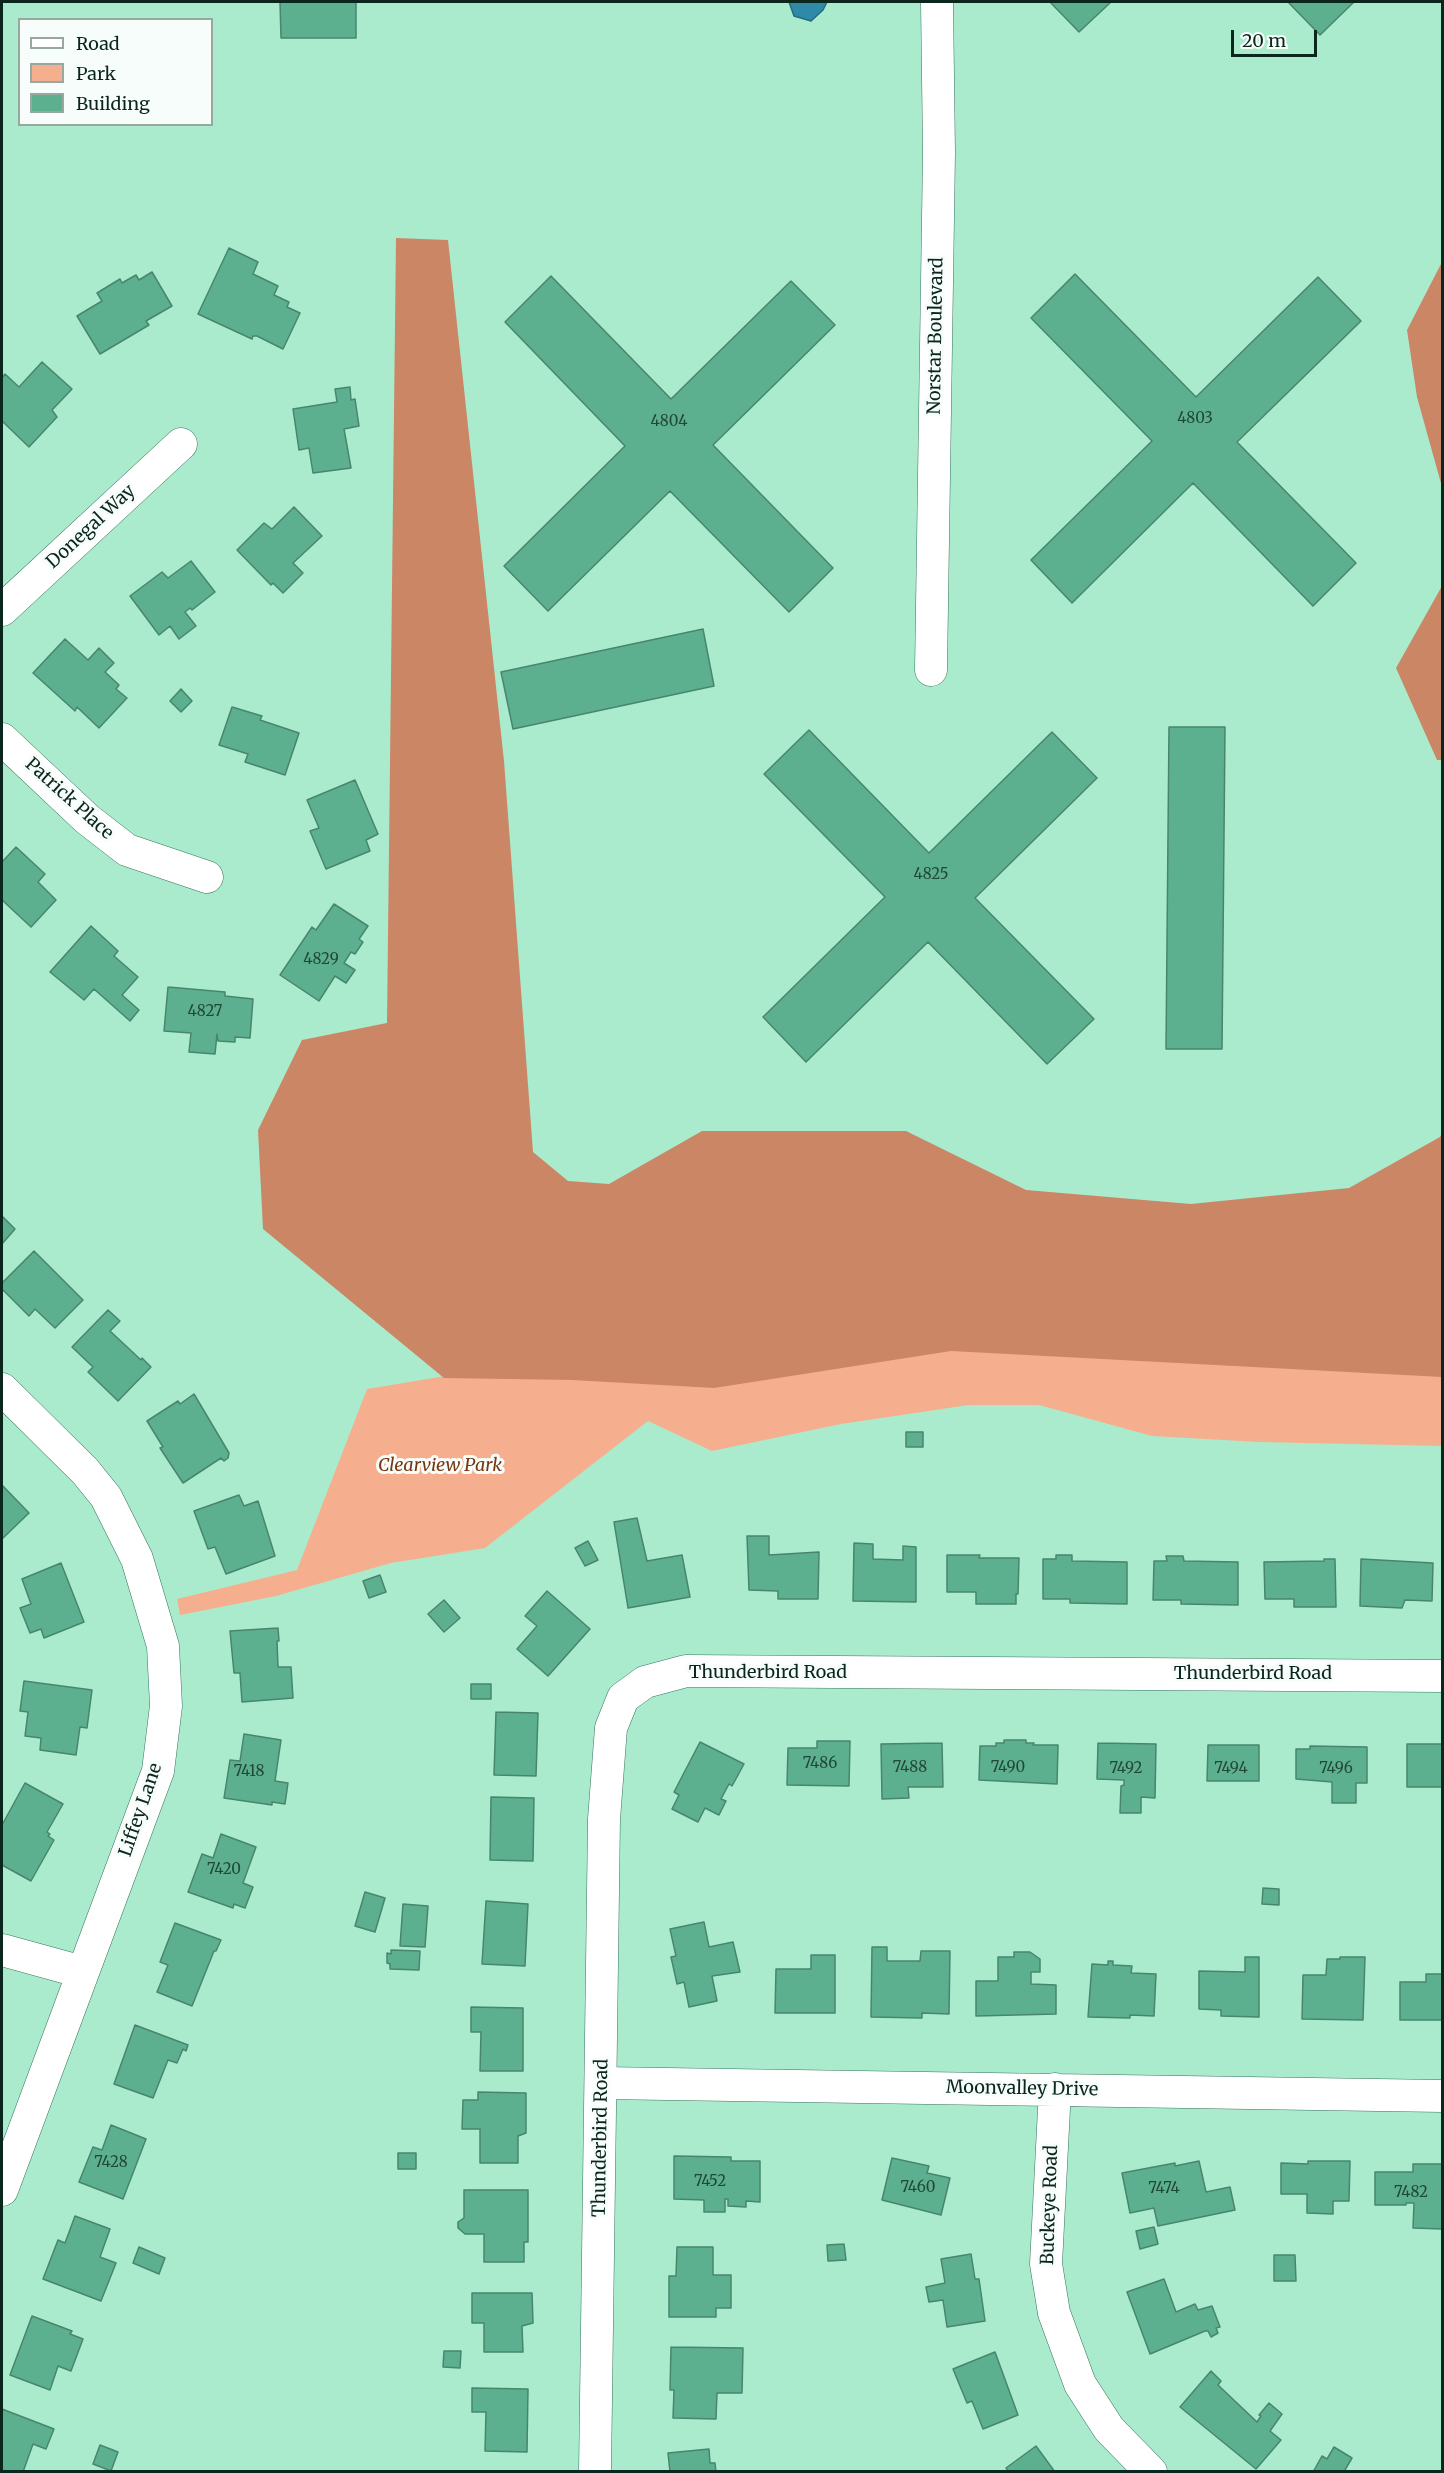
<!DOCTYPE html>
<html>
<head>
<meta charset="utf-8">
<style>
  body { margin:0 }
  #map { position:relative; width:1444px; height:2473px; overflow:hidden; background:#aaebce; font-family:Merriweather,serif }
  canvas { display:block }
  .frame { position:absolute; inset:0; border:3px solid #0b261c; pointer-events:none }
  .legend { position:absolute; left:18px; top:18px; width:195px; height:108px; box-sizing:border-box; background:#f7fdfa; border:2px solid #99a7a1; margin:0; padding:8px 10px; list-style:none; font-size:18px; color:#0b261c }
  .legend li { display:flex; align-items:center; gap:12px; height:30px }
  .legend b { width:30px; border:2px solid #99a7a1 }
  .scale { position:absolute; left:1231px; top:30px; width:86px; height:27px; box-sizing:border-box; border:3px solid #0b261c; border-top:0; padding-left:8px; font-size:18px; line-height:21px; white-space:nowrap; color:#0b261c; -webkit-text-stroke:4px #f7fdfa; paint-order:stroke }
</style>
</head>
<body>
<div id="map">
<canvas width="1444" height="2473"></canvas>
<div class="frame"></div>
<ul class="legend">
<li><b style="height:8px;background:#fff"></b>Road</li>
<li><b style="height:16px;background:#f6af8e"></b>Park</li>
<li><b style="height:16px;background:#5db08f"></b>Building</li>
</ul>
<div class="scale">20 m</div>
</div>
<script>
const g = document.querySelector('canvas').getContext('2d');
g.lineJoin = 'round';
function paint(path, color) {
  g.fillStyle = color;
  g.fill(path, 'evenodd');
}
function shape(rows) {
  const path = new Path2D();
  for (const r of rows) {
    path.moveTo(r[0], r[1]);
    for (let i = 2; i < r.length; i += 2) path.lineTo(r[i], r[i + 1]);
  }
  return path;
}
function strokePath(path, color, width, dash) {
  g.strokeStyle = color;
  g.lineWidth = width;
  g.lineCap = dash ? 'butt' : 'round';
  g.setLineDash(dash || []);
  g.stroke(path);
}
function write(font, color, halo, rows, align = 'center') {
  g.font = font + ' Merriweather,serif';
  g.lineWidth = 6;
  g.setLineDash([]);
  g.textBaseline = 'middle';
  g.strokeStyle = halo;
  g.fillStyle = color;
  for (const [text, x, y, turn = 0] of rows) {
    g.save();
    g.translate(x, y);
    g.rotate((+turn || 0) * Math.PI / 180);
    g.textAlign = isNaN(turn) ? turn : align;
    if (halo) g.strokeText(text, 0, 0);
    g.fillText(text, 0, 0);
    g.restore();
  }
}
paint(shape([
  [924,1334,1442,1351,1442,1446,1259,1442,1152,1436,1039,1405,969,1405,841,1424,712,1451,648,1421,485,1548,391,1563,276,1596,180,1615,177,1599,297,1570,367,1389,554,1358]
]), '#f6af8e');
paint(shape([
  [396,238,448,240,504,761,533,1152,568,1181,609,1184,702,1131,906,1131,1026,1190,1191,1204,1349,1188,1440,1137,1442,1133,1442,1377,951,1351,714,1388,572,1380,444,1378,263,1229,258,1130,302,1040,387,1023],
  [1442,262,1442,502,1442,487,1417,397,1407,330],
  [1442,586,1442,760,1437,760,1396,668]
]), '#cb8666');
const water = shape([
  [789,2,827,2,823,10,811,21,794,16,789,2]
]);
paint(water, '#2f8aaa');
strokePath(water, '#246c7f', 1.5);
const building = shape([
  [280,2,356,2,356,38,281,38,280,2],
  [1050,2,1111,2,1079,32,1050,2],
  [1288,2,1354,2,1320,35,1288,2],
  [229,248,258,262,253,274,278,286,274,295,289,302,287,307,300,313,283,349,257,336,253,336,252,339,198,314,229,248],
  [152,272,172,306,146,321,149,325,100,354,77,316,102,301,97,293,120,279,122,283,136,275,139,280,152,272],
  [1075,274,1196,397,1318,277,1361,321,1237,442,1356,563,1313,606,1193,483,1072,603,1031,560,1152,441,1031,318,1075,274],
  [551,276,671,399,791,281,835,325,713,445,833,568,789,612,670,491,548,611,504,566,625,446,505,322,551,276],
  [42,362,72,389,52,410,57,417,29,447,2,421,2,378,5,374,19,387,42,362],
  [350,387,351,400,355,399,359,426,344,429,351,468,313,473,309,448,299,450,293,409,337,402,335,389,350,387],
  [294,507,322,536,293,563,303,573,283,593,273,583,271,585,237,550,264,523,272,529,294,507],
  [191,561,215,592,192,610,190,608,185,612,196,626,179,639,170,626,159,635,130,596,162,572,168,578,191,561],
  [703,629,714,686,513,729,501,672,703,629],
  [65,639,88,660,99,648,114,663,105,672,119,685,116,689,127,698,99,728,77,707,75,711,33,673,65,639],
  [181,689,192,701,181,712,170,701,181,689],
  [232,707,262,716,260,720,299,733,285,775,245,762,248,754,219,745,232,707],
  [1169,727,1225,727,1222,1049,1166,1049,1169,727],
  [809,730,929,853,1052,732,1097,778,975,898,1094,1019,1047,1064,928,942,806,1062,763,1017,885,897,764,774,809,730],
  [355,780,378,834,366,840,370,851,326,869,310,831,319,828,307,800,355,780],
  [16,847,45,874,38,882,56,900,31,927,2,900,2,862,16,847],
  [334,904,368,926,359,939,363,942,355,954,351,952,344,963,355,970,346,983,335,976,319,1001,280,975,312,927,316,930,334,904],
  [91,926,118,951,114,956,138,977,122,995,139,1010,130,1021,94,989,84,1000,50,972,91,926],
  [168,987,225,992,225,996,253,999,250,1038,235,1037,235,1042,218,1041,217,1034,215,1054,189,1052,191,1033,164,1031,168,987],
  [2,1216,15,1229,2,1244,2,1216],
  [34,1251,83,1300,55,1328,35,1309,29,1316,2,1289,2,1283,34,1251],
  [108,1310,120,1321,110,1331,141,1360,142,1358,151,1367,118,1401,88,1372,93,1367,72,1347,108,1310],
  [194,1394,229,1453,228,1458,224,1461,221,1458,183,1483,160,1448,163,1447,147,1421,178,1401,180,1404,194,1394],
  [906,1432,923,1432,923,1447,906,1447,906,1432],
  [2,1485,29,1513,2,1539,2,1485],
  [239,1495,244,1506,258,1501,275,1556,226,1574,215,1547,208,1549,194,1511,239,1495],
  [637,1518,647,1561,682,1555,690,1597,628,1608,614,1522,637,1518],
  [747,1536,769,1536,769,1555,819,1552,818,1599,778,1599,778,1591,749,1590,747,1536],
  [588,1541,598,1560,585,1566,575,1548,588,1541],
  [854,1543,873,1544,873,1559,903,1560,903,1546,916,1547,916,1602,853,1601,854,1543],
  [947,1555,980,1555,979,1558,1019,1558,1018,1594,1016,1594,1016,1604,976,1604,976,1592,947,1592,947,1555],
  [1056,1555,1072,1555,1072,1561,1127,1562,1127,1604,1070,1603,1070,1599,1043,1599,1043,1559,1056,1559,1056,1555],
  [1166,1556,1183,1556,1184,1561,1238,1562,1238,1605,1181,1604,1181,1600,1153,1600,1154,1561,1167,1561,1166,1556],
  [1324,1559,1335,1559,1336,1607,1294,1607,1294,1599,1265,1599,1264,1562,1324,1561,1324,1559],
  [1361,1559,1433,1563,1432,1601,1405,1600,1402,1608,1360,1606,1361,1559],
  [61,1563,84,1622,44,1638,41,1629,30,1633,20,1608,31,1604,22,1579,61,1563],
  [380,1575,386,1592,369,1598,363,1581,380,1575],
  [547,1591,590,1629,548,1676,517,1649,537,1626,525,1616,547,1591],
  [444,1600,460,1618,444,1632,428,1614,444,1600],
  [278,1628,279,1641,277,1641,278,1667,291,1667,293,1698,242,1702,240,1673,234,1673,230,1631,278,1628],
  [24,1681,92,1690,87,1728,80,1727,76,1755,40,1750,41,1738,25,1736,28,1712,20,1711,24,1681],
  [471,1684,491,1684,491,1699,471,1699,471,1684],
  [496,1712,538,1713,536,1776,494,1775,496,1712],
  [244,1734,281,1740,275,1781,288,1783,285,1804,272,1802,272,1805,224,1798,230,1760,240,1761,244,1734],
  [1004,1740,1026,1740,1026,1743,1034,1743,1033,1745,1058,1745,1057,1784,979,1780,980,1746,996,1746,996,1743,1004,1743,1004,1740],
  [817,1741,850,1741,849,1786,787,1785,788,1748,817,1748,817,1741],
  [700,1742,744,1764,732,1786,729,1784,721,1799,726,1801,719,1815,705,1808,698,1822,672,1809,679,1795,674,1792,700,1742],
  [942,1743,943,1787,908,1787,909,1798,882,1799,881,1744,942,1743],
  [1098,1743,1156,1744,1155,1798,1141,1797,1141,1813,1120,1813,1121,1786,1124,1785,1124,1780,1097,1779,1098,1743],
  [1407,1744,1442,1744,1442,1787,1407,1787,1407,1744],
  [1208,1745,1259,1745,1259,1781,1207,1781,1208,1745],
  [1310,1746,1367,1747,1367,1783,1356,1783,1356,1803,1332,1803,1332,1782,1296,1779,1296,1749,1310,1749,1310,1746],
  [25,1783,63,1804,47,1832,50,1834,48,1836,54,1840,31,1881,2,1865,2,1825,25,1783],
  [491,1797,534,1798,533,1861,490,1860,491,1797],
  [221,1834,256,1847,243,1883,253,1887,245,1908,234,1904,233,1908,188,1892,202,1854,213,1858,221,1834],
  [1263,1888,1279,1889,1279,1905,1262,1904,1263,1888],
  [365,1892,385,1898,375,1932,355,1926,365,1892],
  [486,1901,528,1904,525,1966,482,1964,486,1901],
  [403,1904,428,1906,425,1947,400,1946,403,1904],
  [704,1922,709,1947,733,1942,740,1972,712,1976,717,2001,689,2007,684,1982,677,1984,671,1957,676,1956,670,1929,704,1922],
  [175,1923,221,1940,216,1951,214,1951,192,2006,157,1992,168,1965,160,1962,175,1923],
  [872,1947,887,1947,887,1961,920,1961,921,1951,950,1951,949,2014,922,2013,922,2018,871,2017,872,1947],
  [391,1950,420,1951,419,1970,390,1969,390,1964,387,1963,387,1953,391,1954,391,1950],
  [1014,1952,1030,1952,1040,1959,1040,1972,1031,1972,1031,1984,1056,1985,1056,2014,976,2016,976,1981,998,1981,998,1957,1014,1957,1014,1952],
  [811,1955,835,1955,835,2013,775,2013,776,1969,811,1969,811,1955],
  [1245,1957,1259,1957,1259,2017,1221,2016,1221,2010,1199,2009,1199,1971,1245,1972,1245,1957],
  [1340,1957,1365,1957,1363,2020,1302,2019,1303,1975,1326,1975,1327,1959,1340,1959,1340,1957],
  [1108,1961,1113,1961,1113,1965,1132,1966,1131,1973,1156,1974,1154,2016,1130,2015,1130,2018,1088,2017,1092,1964,1108,1965,1108,1961],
  [1426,1974,1442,1974,1442,2020,1400,2020,1400,1982,1426,1982,1426,1974],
  [471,2007,523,2008,523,2071,480,2071,481,2032,471,2032,471,2007],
  [135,2025,188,2045,186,2051,183,2049,177,2063,168,2060,153,2098,114,2084,135,2025],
  [478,2092,526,2093,526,2133,518,2136,518,2163,480,2163,480,2129,462,2129,463,2100,478,2100,478,2092],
  [111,2125,146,2139,123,2199,79,2182,93,2147,102,2150,111,2125],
  [398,2153,416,2153,416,2169,398,2169,398,2153],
  [674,2156,731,2157,731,2161,760,2161,760,2202,746,2201,746,2207,728,2206,728,2199,725,2199,725,2212,704,2212,704,2200,674,2199,674,2156],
  [892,2158,929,2166,927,2173,950,2178,941,2215,882,2200,892,2158],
  [1199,2161,1206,2192,1230,2187,1235,2210,1158,2226,1154,2208,1130,2213,1122,2173,1175,2163,1175,2166,1199,2161],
  [1308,2161,1350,2161,1349,2201,1333,2201,1333,2214,1307,2213,1307,2194,1281,2194,1281,2163,1308,2164,1308,2161],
  [1413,2164,1442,2164,1442,2229,1413,2228,1414,2203,1406,2203,1406,2205,1375,2205,1375,2172,1413,2172,1413,2164],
  [464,2190,528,2190,528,2242,524,2242,524,2262,484,2262,484,2234,465,2234,458,2228,458,2222,464,2218,464,2190],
  [75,2216,110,2229,100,2257,116,2263,101,2301,43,2279,58,2240,65,2243,75,2216],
  [1154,2227,1158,2244,1140,2249,1136,2231,1154,2227],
  [844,2244,846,2260,828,2261,827,2245,844,2244],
  [139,2247,165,2258,159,2274,133,2263,139,2247],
  [677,2247,713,2247,713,2275,731,2275,731,2308,716,2308,716,2317,669,2317,669,2276,676,2276,677,2247],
  [971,2254,975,2279,979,2279,985,2321,947,2327,943,2300,929,2302,926,2287,945,2283,941,2259,971,2254],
  [1274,2255,1295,2255,1296,2281,1274,2281,1274,2255],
  [1164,2279,1176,2312,1195,2304,1198,2310,1212,2306,1220,2327,1216,2328,1218,2333,1211,2337,1208,2331,1205,2331,1150,2354,1127,2292,1164,2279],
  [472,2293,532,2293,533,2323,522,2326,523,2352,484,2352,484,2323,472,2323,472,2293],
  [32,2316,72,2331,70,2334,83,2339,71,2371,58,2366,50,2390,10,2375,32,2316],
  [671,2347,743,2348,742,2393,717,2393,716,2419,673,2418,674,2390,670,2390,671,2347],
  [444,2351,461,2351,460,2368,443,2367,444,2351],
  [995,2352,1018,2415,983,2429,972,2401,967,2403,953,2369,995,2352],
  [1211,2371,1221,2381,1218,2385,1257,2422,1261,2416,1259,2415,1269,2403,1282,2414,1270,2431,1281,2440,1256,2469,1180,2407,1211,2371],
  [472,2388,528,2389,527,2452,485,2451,486,2412,472,2412,472,2388],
  [2,2409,54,2429,46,2449,33,2444,23,2472,2,2472,2,2409],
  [100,2445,118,2452,111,2471,93,2464,100,2445],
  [1036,2446,1055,2472,1009,2472,1006,2468,1036,2446],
  [1334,2447,1352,2458,1345,2470,1348,2472,1313,2472,1322,2456,1327,2459,1334,2447],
  [709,2449,710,2463,715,2463,716,2472,670,2472,668,2453,709,2449]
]);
paint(building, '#5db08f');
strokePath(building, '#47866d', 1.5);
const minor = shape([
  [2,610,181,444],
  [931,670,939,153,937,2],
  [2,739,87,819,127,850,207,877],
  [2,1389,85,1471,106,1497,137,1559,163,1646,166,1706,158,1771,2,2190],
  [2,1950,82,1972],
  [602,2083,1442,2096],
  [1055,2089,1046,2264,1054,2313,1080,2384,1109,2429,1151,2472],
  [595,2472,604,1819,611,1728,623,1698,645,1682,686,1671,1442,1676]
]);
strokePath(minor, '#35755c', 33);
strokePath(minor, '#fff', 32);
write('15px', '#204839', null, [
  ["4803",1195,419],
  ["4804",669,422],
  ["4825",931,875],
  ["4829",321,960],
  ["4827",205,1012],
  ["7486",820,1764],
  ["7488",910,1768],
  ["7490",1008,1768],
  ["7492",1126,1769],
  ["7494",1231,1769],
  ["7496",1336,1769],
  ["7418",249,1772],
  ["7420",224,1870],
  ["7428",111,2163],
  ["7452",710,2182],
  ["7460",918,2188],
  ["7474",1164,2189],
  ["7482",1411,2193]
]);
write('18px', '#0b261c', '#f7fdfa', [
  ["Norstar Boulevard",936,336,-89],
  ["Donegal Way",91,527,-43],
  ["Patrick Place",69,799,42],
  ["Thunderbird Road",768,1673],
  ["Thunderbird Road",1253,1674],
  ["Liffey Lane",141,1810,-71],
  ["Moonvalley Drive",1022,2089,1],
  ["Thunderbird Road",601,2138,-89],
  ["Buckeye Road",1050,2205,-88]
]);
write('italic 18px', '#763613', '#f7fdfa', [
  ["Clearview Park",440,1466]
]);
</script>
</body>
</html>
